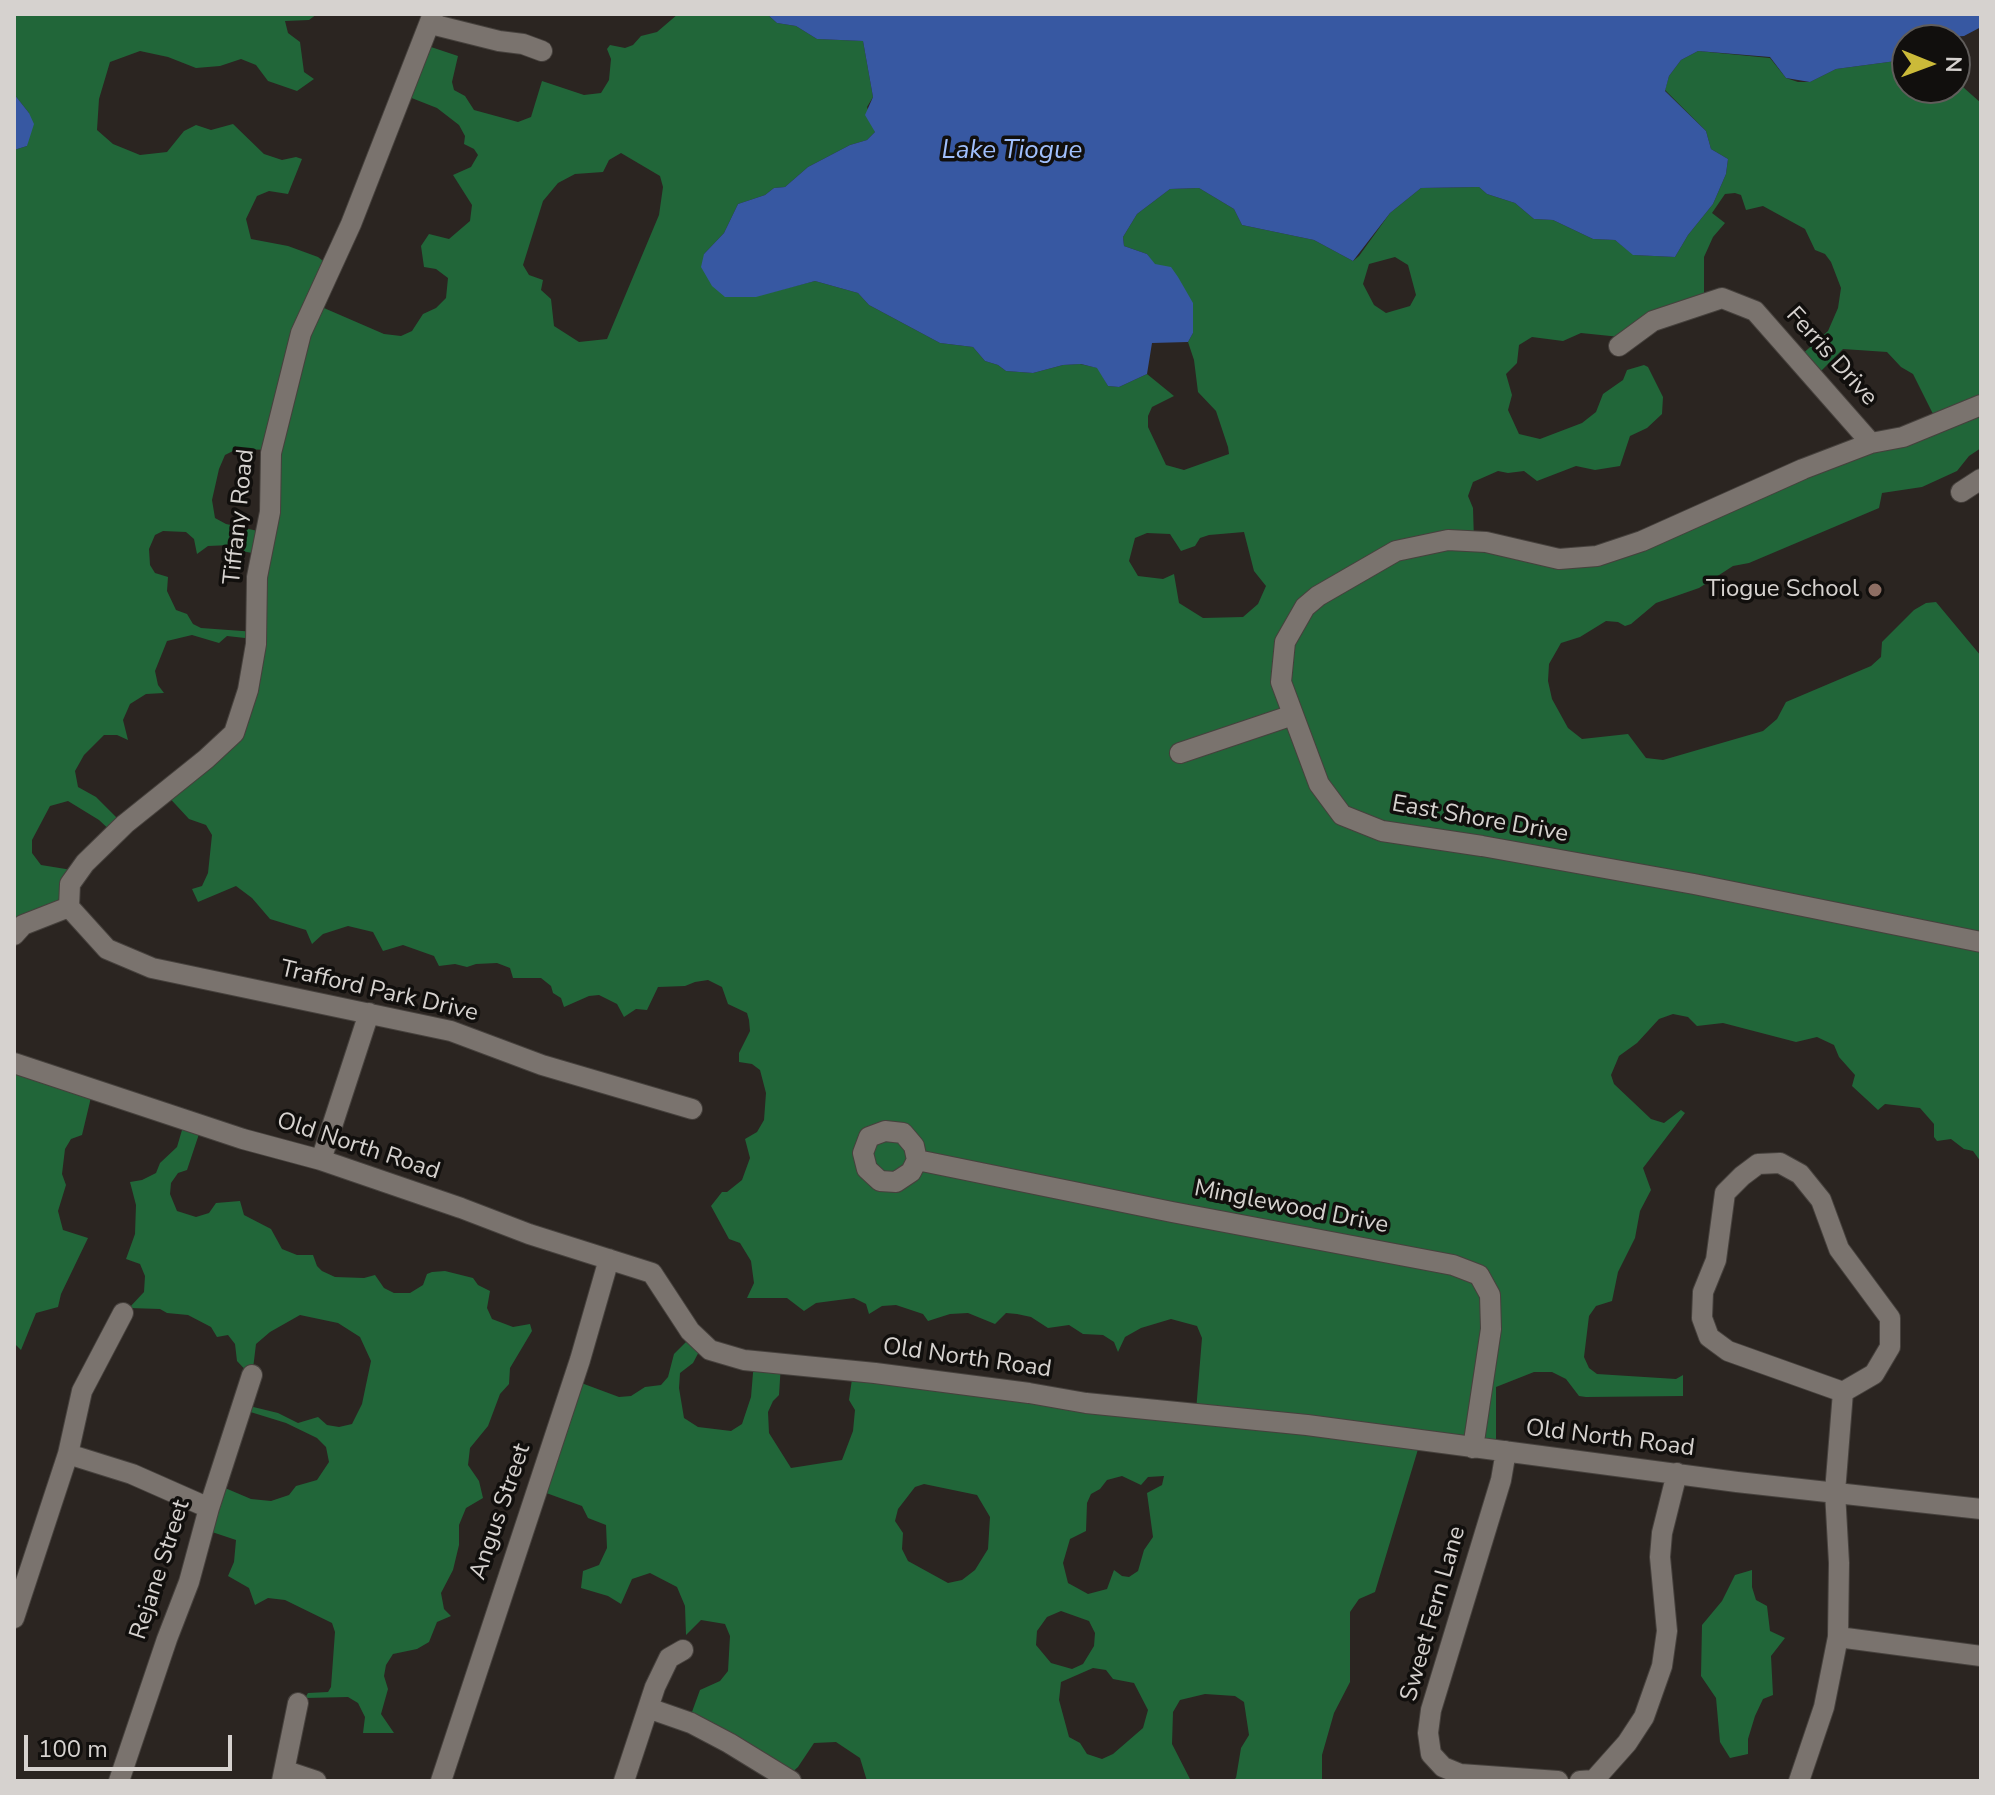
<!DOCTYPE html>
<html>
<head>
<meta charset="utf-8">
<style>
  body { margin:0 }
  #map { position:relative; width:1995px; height:1795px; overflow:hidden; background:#2b2521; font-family:"Nunito Sans",sans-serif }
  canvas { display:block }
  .frame { position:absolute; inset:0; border:16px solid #d6d2cf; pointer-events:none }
  .north { position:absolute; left:1891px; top:24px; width:80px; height:80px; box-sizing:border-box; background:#110f0d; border:2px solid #605d5b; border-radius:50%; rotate:91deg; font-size:22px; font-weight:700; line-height:32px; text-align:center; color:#d6d2cf }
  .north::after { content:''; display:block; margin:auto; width:28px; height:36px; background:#cbba39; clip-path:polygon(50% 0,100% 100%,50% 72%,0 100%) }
  .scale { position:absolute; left:24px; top:1735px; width:208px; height:36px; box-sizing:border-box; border:4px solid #d6d2cf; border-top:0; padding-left:10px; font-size:24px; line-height:28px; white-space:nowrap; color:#d6d2cf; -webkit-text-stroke:6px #110f0d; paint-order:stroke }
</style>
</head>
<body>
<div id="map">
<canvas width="1995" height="1795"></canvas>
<div class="frame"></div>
<div class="north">N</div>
<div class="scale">100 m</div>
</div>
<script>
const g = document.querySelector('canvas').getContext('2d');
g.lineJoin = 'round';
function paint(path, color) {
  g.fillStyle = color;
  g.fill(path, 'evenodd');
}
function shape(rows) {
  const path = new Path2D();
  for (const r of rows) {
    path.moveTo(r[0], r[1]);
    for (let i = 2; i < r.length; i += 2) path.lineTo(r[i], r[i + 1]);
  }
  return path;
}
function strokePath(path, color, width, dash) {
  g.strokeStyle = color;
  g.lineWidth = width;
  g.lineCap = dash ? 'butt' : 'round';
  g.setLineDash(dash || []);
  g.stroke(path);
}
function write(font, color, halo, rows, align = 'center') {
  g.font = font + ' "Nunito Sans",sans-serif';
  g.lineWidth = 7;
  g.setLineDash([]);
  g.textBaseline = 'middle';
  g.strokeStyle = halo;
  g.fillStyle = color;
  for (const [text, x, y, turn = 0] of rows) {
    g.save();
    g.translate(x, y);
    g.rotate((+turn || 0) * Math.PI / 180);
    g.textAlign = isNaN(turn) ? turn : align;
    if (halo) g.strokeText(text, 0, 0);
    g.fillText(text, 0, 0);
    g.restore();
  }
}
paint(shape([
  [14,14,317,14,309,20,285,21,288,33,300,42,304,72,314,79,297,91,268,81,256,65,241,59,220,66,196,68,168,57,140,51,110,62,99,99,97,130,113,144,140,155,167,152,184,131,196,125,211,130,233,124,264,154,282,160,296,157,302,159,288,194,269,191,257,196,246,219,251,239,288,246,318,257,332,268,317,305,384,334,401,336,412,331,423,314,436,308,446,298,448,278,436,269,424,267,421,246,429,234,449,239,470,221,472,205,453,175,471,167,478,155,474,149,464,144,465,136,459,125,437,108,404,95,425,45,458,56,452,82,454,90,465,96,474,110,518,122,531,117,542,81,584,95,601,93,609,80,611,59,607,49,610,45,625,48,633,45,641,36,657,32,678,14,767,14,777,23,796,26,817,39,863,41,873,97,867,107,875,132,867,140,850,145,808,167,785,187,774,188,765,195,738,204,724,233,704,254,756,296,815,281,858,293,869,305,940,343,973,347,985,361,998,365,1006,371,1033,373,1063,365,1080,364,1098,368,1108,386,1119,387,1147,374,1174,396,1152,407,1148,416,1148,427,1166,465,1184,470,1229,454,1228,447,1216,411,1198,392,1194,360,1188,342,1193,333,1154,264,1147,254,1124,246,1123,237,1137,214,1170,189,1199,188,1234,209,1242,225,1314,240,1353,261,1359,256,1390,213,1421,188,1479,187,1487,194,1515,203,1534,219,1553,220,1593,239,1615,240,1634,255,1675,257,1688,235,1713,204,1726,174,1728,159,1711,149,1706,131,1665,90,1669,76,1681,60,1698,51,1770,58,1786,78,1798,82,1810,82,1836,69,1896,61,1907,56,1907,88,1955,88,1955,80,1981,103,1981,448,1969,456,1957,471,1922,487,1882,493,1879,508,1749,563,1733,566,1699,588,1656,603,1631,624,1625,626,1618,622,1606,621,1580,637,1561,643,1549,664,1548,681,1552,699,1568,728,1582,739,1628,734,1646,758,1663,760,1763,731,1777,719,1786,702,1871,666,1881,657,1882,642,1914,610,1926,603,1936,602,1981,656,1981,1162,1973,1151,1964,1149,1951,1139,1937,1141,1934,1137,1934,1124,1920,1108,1885,1104,1878,1110,1852,1086,1855,1075,1839,1057,1834,1045,1817,1037,1796,1042,1723,1023,1697,1026,1688,1017,1673,1014,1659,1019,1637,1043,1619,1056,1611,1075,1614,1084,1651,1119,1664,1123,1681,1110,1685,1113,1643,1168,1651,1190,1640,1211,1635,1238,1618,1272,1612,1301,1596,1306,1589,1316,1584,1357,1589,1368,1597,1374,1676,1379,1683,1375,1683,1396,1586,1397,1579,1396,1566,1379,1552,1372,1534,1372,1496,1387,1496,1446,1422,1436,1375,1592,1359,1599,1350,1612,1350,1682,1334,1713,1322,1755,1322,1781,1232,1781,1236,1778,1241,1748,1249,1735,1244,1702,1235,1696,1205,1694,1180,1700,1173,1712,1172,1744,1191,1781,867,1781,860,1758,836,1742,814,1743,798,1767,788,1776,689,1720,700,1690,720,1681,728,1671,730,1636,725,1624,701,1620,686,1635,685,1606,677,1587,650,1573,632,1579,621,1604,608,1596,581,1588,583,1571,599,1565,607,1548,606,1525,588,1518,582,1506,538,1490,576,1381,619,1397,631,1396,645,1387,661,1385,668,1377,674,1354,694,1334,702,1346,693,1363,680,1373,679,1388,684,1418,698,1427,731,1431,742,1424,751,1397,754,1361,781,1364,779,1395,773,1401,768,1412,769,1433,791,1468,842,1460,853,1431,855,1410,849,1400,853,1372,1196,1411,1202,1338,1197,1326,1171,1319,1141,1328,1125,1337,1118,1352,1114,1342,1103,1335,1083,1334,1069,1325,1048,1328,1031,1317,1017,1314,1006,1313,995,1324,968,1313,950,1314,928,1321,923,1314,896,1305,882,1306,869,1314,866,1304,854,1298,816,1303,804,1311,787,1298,747,1298,754,1283,751,1261,740,1243,729,1239,711,1206,722,1192,727,1192,742,1180,750,1158,745,1139,757,1132,764,1120,766,1093,760,1070,752,1064,739,1062,739,1053,750,1031,749,1020,747,1013,728,1004,722,987,708,980,695,982,685,986,658,987,647,1010,636,1009,624,1017,617,1004,599,995,589,996,564,1007,561,998,553,993,551,986,541,978,513,978,510,968,497,963,476,964,467,967,455,964,439,966,434,956,403,945,383,951,373,932,348,926,323,934,312,944,306,930,270,919,252,898,236,886,198,902,192,889,202,886,208,873,212,835,206,825,189,819,164,792,235,733,254,639,227,636,219,643,192,635,167,641,155,671,158,685,164,693,146,694,130,704,123,720,128,740,117,735,104,735,84,755,75,771,78,787,96,797,122,823,114,834,99,820,68,801,50,806,32,840,32,853,41,865,78,871,69,906,14,935,14,150,27,146,29,113,14,94],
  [621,153,660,176,663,187,659,215,607,339,579,342,554,326,551,299,541,290,543,280,529,275,523,265,543,201,558,183,575,174,603,172,609,160],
  [1735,193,1741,195,1746,210,1763,206,1805,229,1815,250,1825,254,1831,262,1841,288,1838,308,1828,331,1799,357,1817,375,1843,349,1887,352,1901,367,1913,374,1935,418,1598,556,1474,541,1473,508,1468,496,1473,482,1498,471,1508,473,1524,471,1537,481,1576,466,1595,470,1620,466,1630,436,1647,428,1662,414,1663,397,1648,367,1644,365,1627,370,1623,380,1603,394,1596,412,1582,423,1540,439,1519,434,1508,410,1512,395,1506,374,1517,363,1519,345,1532,337,1563,341,1581,333,1630,338,1704,302,1704,257,1713,237,1725,223,1712,213,1725,194],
  [1395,257,1408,265,1416,295,1410,306,1386,313,1374,305,1363,284,1369,264],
  [237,449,272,450,267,533,226,524,215,518,212,500,219,469,225,455],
  [163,531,186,532,194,539,197,554,208,546,231,545,237,550,262,555,256,632,201,628,193,624,187,614,176,610,167,591,168,577,155,573,150,565,149,549,155,535],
  [1244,532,1254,571,1266,586,1258,604,1243,617,1203,618,1179,603,1174,574,1163,579,1138,576,1129,561,1135,538,1147,533,1170,534,1181,551,1195,546,1200,538,1209,535],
  [1122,1476,1141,1485,1148,1477,1164,1476,1162,1485,1147,1493,1153,1537,1144,1550,1138,1571,1129,1577,1122,1576,1114,1570,1107,1589,1088,1594,1068,1583,1063,1563,1070,1539,1086,1531,1087,1503,1091,1494,1100,1489,1107,1480],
  [924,1484,977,1495,990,1517,988,1549,975,1570,962,1580,948,1583,908,1561,902,1549,903,1533,895,1521,898,1509,915,1487],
  [1061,1611,1089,1621,1095,1633,1094,1646,1083,1664,1072,1669,1051,1663,1036,1645,1037,1631,1047,1617],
  [1093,1668,1106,1670,1113,1679,1134,1683,1148,1710,1143,1728,1113,1754,1102,1759,1087,1754,1080,1743,1069,1737,1059,1700,1061,1682],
  [14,1062,93,1089,82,1135,71,1139,65,1149,62,1174,66,1185,58,1211,63,1230,88,1238,61,1294,58,1307,36,1313,21,1350,14,1343],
  [185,1120,202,1125,187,1170,178,1173,171,1183,170,1194,177,1211,196,1217,209,1213,216,1203,240,1201,244,1215,271,1229,282,1249,297,1255,313,1255,317,1266,322,1271,335,1277,364,1278,375,1275,384,1288,394,1293,410,1293,423,1285,427,1274,432,1272,445,1271,473,1278,478,1285,490,1291,487,1308,492,1319,513,1327,530,1324,532,1331,510,1368,509,1384,500,1394,488,1426,470,1448,468,1465,479,1481,483,1498,466,1508,459,1525,459,1545,453,1570,441,1593,444,1609,451,1616,437,1622,429,1642,417,1649,393,1654,386,1665,384,1676,388,1689,381,1714,394,1733,363,1733,365,1717,358,1703,348,1697,305,1698,308,1693,328,1692,331,1687,335,1632,332,1623,285,1600,268,1598,255,1605,249,1588,228,1576,234,1562,236,1540,206,1530,218,1485,251,1499,271,1501,289,1495,296,1486,317,1480,329,1462,326,1447,317,1438,286,1423,244,1410,245,1405,278,1413,298,1423,318,1417,327,1425,339,1427,352,1424,362,1404,371,1361,360,1337,338,1323,300,1315,270,1332,256,1344,252,1377,237,1361,235,1344,228,1335,217,1337,211,1327,188,1315,167,1313,160,1309,129,1308,144,1292,145,1276,140,1264,126,1259,135,1234,136,1205,130,1182,142,1180,156,1173,160,1163,177,1147],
  [1752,1570,1752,1587,1756,1600,1767,1606,1770,1631,1785,1638,1771,1656,1773,1695,1763,1699,1755,1716,1748,1739,1748,1754,1730,1758,1720,1742,1716,1698,1701,1676,1702,1625,1722,1601,1735,1575]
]), '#216639');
paint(shape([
  [767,14,1981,14,1981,27,1964,36,1907,40,1907,56,1896,61,1836,69,1810,82,1786,78,1770,57,1698,51,1681,60,1669,76,1665,91,1706,131,1711,149,1728,159,1726,174,1713,204,1688,235,1675,257,1633,255,1615,240,1593,239,1553,220,1534,219,1515,203,1487,194,1479,187,1421,188,1390,213,1353,261,1314,240,1242,225,1234,209,1199,188,1170,189,1137,214,1123,237,1124,246,1147,254,1155,264,1171,267,1178,277,1193,303,1193,333,1188,342,1152,343,1147,374,1119,387,1108,386,1097,368,1081,364,1063,365,1033,373,1006,371,998,365,985,361,973,347,940,343,869,305,858,293,815,281,756,297,725,297,712,286,701,267,704,254,724,233,738,204,765,195,774,188,785,187,808,167,850,145,867,140,875,132,865,115,873,97,863,41,817,39,796,26,777,23],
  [14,94,29,113,34,124,27,146,14,150]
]), '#3758a2');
const minor = shape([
  [431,24,499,41,523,44,542,51],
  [1619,346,1653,321,1722,298,1755,311,1871,443],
  [1981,405,1903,437,1871,443,1803,469,1642,541,1597,556,1559,559,1486,542,1448,540,1396,551,1318,596,1305,607,1285,642,1281,682,1319,784,1342,815,1382,831,1482,846,1694,884,1981,942],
  [1961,492,1981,479],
  [1180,753,1293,715],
  [69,907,70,884,85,863,125,824,206,759,234,733,248,690,256,644,257,577,270,512,271,453,301,333,351,224,433,14],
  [69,907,107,949,152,968,451,1031,542,1065,692,1109],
  [14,935,23,925,69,907],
  [14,1063,243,1139,321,1160,461,1208,529,1234,652,1273,690,1331,710,1350,744,1360,875,1373,1029,1393,1086,1403,1307,1425,1737,1482,1981,1509],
  [321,1160,369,1013],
  [917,1160,914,1146,903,1133,885,1131,869,1137,863,1153,867,1169,880,1181,896,1182,911,1172,917,1160,1172,1212,1453,1265,1479,1275,1490,1295,1491,1329,1473,1448],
  [1780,1163,1800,1174,1821,1200,1839,1249,1890,1318,1890,1347,1874,1374,1843,1392,1728,1351,1709,1337,1702,1318,1703,1292,1716,1260,1725,1193,1742,1176,1758,1164,1780,1163],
  [1506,1451,1501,1480,1431,1710,1428,1733,1431,1754,1443,1767,1460,1774,1558,1781],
  [68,1454,132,1474,209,1508],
  [14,1618,68,1454,82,1391,123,1313],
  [1838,1637,1981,1656],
  [648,1708,691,1723,729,1743,791,1781],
  [286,1771,316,1781],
  [119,1781,167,1639,189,1582,209,1508,252,1375],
  [282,1781,298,1703],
  [441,1781,580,1360,609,1259],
  [624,1781,655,1687,669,1658,683,1650],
  [1580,1781,1594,1780,1627,1743,1644,1717,1662,1666,1667,1631,1660,1557,1662,1533,1677,1473],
  [1799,1781,1824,1707,1838,1637,1839,1563,1835,1492,1843,1392]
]);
strokePath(minor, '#46413d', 22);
strokePath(minor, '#7a736e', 20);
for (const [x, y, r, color] of [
  [1875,590,8,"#8d6e63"]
]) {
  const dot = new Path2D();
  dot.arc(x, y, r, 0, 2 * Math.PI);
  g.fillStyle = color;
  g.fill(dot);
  strokePath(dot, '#110f0d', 3);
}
write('24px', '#d6d2cf', '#110f0d', [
  ["Ferris Drive",1831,357,48],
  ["Tiffany Road",240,517,-84],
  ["East Shore Drive",1480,820,10],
  ["Trafford Park Drive",379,992,13],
  ["Old North Road",358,1147,18],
  ["Minglewood Drive",1291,1208,11],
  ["Old North Road",967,1359,8],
  ["Old North Road",1610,1439,7],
  ["Angus Street",501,1512,-71],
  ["Rejane Street",161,1570,-72],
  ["Sweet Fern Lane",1434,1614,-74]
]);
write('24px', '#d6d2cf', '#110f0d', [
  ["Tiogue School",1859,590]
], 'right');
write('italic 26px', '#a0bffc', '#110f0d', [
  ["Lake Tiogue",1012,152]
]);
</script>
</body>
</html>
